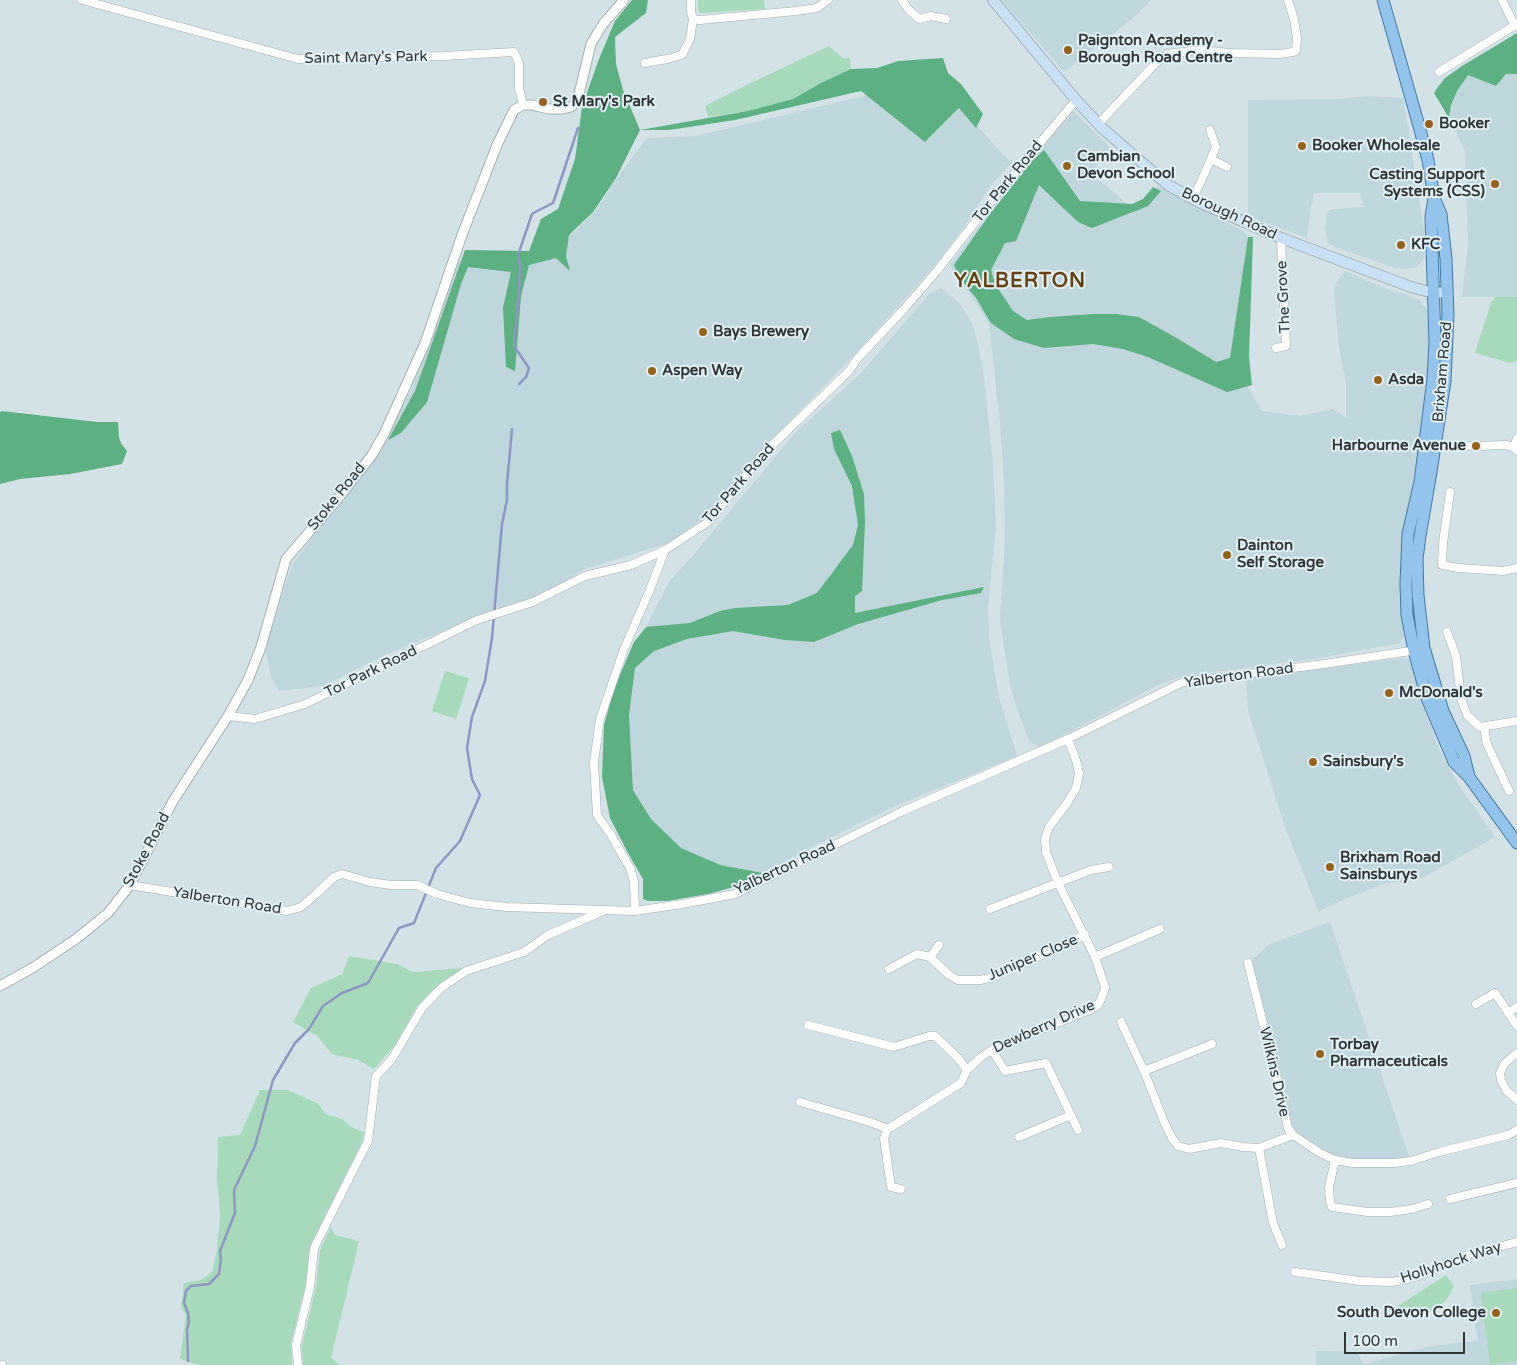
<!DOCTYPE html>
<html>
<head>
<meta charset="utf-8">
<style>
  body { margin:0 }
  #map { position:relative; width:1517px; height:1365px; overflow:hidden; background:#d3e2e7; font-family:"Varela Round",sans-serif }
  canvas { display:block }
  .scale { position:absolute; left:1344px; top:1332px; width:121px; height:22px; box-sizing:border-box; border:2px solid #303638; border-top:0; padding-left:6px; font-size:15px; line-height:18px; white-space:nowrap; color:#303638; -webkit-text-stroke:4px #e0f0f4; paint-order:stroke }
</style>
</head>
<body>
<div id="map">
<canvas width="1517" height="1365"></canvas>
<div class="scale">100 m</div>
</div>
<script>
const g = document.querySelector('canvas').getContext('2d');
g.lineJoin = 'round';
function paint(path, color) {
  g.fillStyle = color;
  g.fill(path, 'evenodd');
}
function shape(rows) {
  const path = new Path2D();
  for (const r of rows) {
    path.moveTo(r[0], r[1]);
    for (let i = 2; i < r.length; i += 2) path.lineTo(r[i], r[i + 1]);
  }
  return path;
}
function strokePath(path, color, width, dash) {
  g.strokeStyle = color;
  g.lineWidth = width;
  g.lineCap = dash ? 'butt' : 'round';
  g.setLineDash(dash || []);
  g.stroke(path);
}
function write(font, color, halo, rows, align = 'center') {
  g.font = font + ' "Varela Round",sans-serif';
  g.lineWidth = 4;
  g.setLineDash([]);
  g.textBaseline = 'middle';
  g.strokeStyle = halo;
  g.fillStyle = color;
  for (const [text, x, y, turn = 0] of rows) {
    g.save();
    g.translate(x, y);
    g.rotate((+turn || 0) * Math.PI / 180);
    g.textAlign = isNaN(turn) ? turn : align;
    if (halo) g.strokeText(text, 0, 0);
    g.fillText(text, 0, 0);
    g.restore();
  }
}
paint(shape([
  [1002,0,1151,0,1133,18,1064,72],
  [1468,74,1496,86,1506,74,1517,74,1517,297,1462,297,1468,245,1465,151,1449,118,1451,105,1457,91],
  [868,95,927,141,962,106,978,127,1011,163,991,185,965,226,936,264,857,352,753,459,706,516,671,542,582,570,553,590,485,614,387,654,323,686,279,691,271,677,265,648,292,565,342,498,386,433,411,392,458,261,540,259,563,249,571,235,595,211,617,178,647,138,696,136],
  [1366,96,1403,98,1424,229,1424,259,1416,267,1407,269,1395,268,1335,247,1328,243,1325,228,1327,212,1333,209,1364,207,1360,193,1314,193,1311,208,1307,238,1248,216,1248,100,1341,99],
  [1073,111,1112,149,1091,172,1131,208,1145,199,1157,186,1243,231,1248,237,1231,358,1262,411,1299,416,1333,409,1346,418,1346,383,1339,348,1334,291,1335,284,1345,271,1382,287,1419,299,1427,310,1429,346,1427,383,1421,432,1403,615,1405,635,1400,643,1314,659,1287,662,1179,677,1156,686,1040,748,1030,742,1019,715,1010,685,1000,620,1005,540,1004,480,1000,423,989,324,974,299,959,281,950,265,1031,159],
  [941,288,961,305,973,325,983,368,993,463,996,526,988,609,989,639,999,697,1017,756,893,807,822,842,763,873,720,865,694,855,681,848,651,819,633,790,629,715,635,668,654,651,646,627,670,580,690,559,795,433,862,372,929,294],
  [1404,658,1413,663,1421,699,1440,752,1460,787,1495,837,1417,881,1385,883,1326,907,1319,912,1285,827,1248,711,1246,678],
  [1330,922,1402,1136,1411,1161,1335,1160,1293,1135,1248,963,1270,944],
  [1517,1279,1517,1365,1316,1365,1316,1351,1357,1352,1364,1364,1431,1346,1478,1341,1470,1285]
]), '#bed6dc');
paint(shape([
  [698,0,764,0,765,9,701,13,699,12,698,8],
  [829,46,843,58,850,58,851,69,821,83,793,99,748,111,708,117,705,106,753,82],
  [1495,297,1517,297,1517,361,1510,363,1475,353,1491,303],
  [445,671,469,678,456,719,432,711],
  [349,956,397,964,413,972,463,968,439,984,417,1006,396,1044,374,1069,358,1060,332,1054,317,1036,293,1022,311,988,342,974],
  [260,1090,288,1090,319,1104,325,1114,342,1119,353,1128,364,1132,362,1142,310,1246,305,1288,291,1343,292,1365,199,1365,180,1359,186,1315,181,1307,184,1283,201,1280,212,1272,217,1250,220,1215,217,1178,218,1137,240,1135],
  [331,1227,335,1235,359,1241,331,1358,340,1365,303,1365,302,1346,316,1287,320,1250],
  [1446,1275,1454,1286,1447,1299,1441,1306,1436,1309,1398,1311,1398,1306],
  [1517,1288,1517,1361,1490,1365,1481,1293]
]), '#a7daba');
paint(shape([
  [632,0,648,0,646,13,615,37,616,64,623,90,640,130,748,111,793,99,821,83,851,69,877,68,898,61,943,58,948,73,961,84,983,114,976,128,959,108,925,142,861,91,735,120,669,130,640,130,616,178,593,212,569,235,566,256,570,271,556,258,529,265,521,296,515,371,506,367,503,308,511,272,468,267,461,284,427,402,401,433,388,440,415,391,465,250,529,251,541,219,558,209,575,159,582,107,599,59,615,21],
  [1517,33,1517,74,1506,74,1496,86,1468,75,1457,91,1451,105,1449,118,1434,93,1438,87,1445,78,1462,66],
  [1044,150,1080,201,1132,204,1143,199,1153,187,1161,191,1148,206,1092,228,1078,222,1039,185,1016,241,1005,243,991,270,995,284,1013,311,1027,320,1050,317,1094,314,1116,314,1139,317,1180,340,1216,362,1230,358,1248,237,1253,237,1249,357,1252,385,1227,392,1148,357,1123,349,1093,344,1044,348,1014,339,991,323,976,298,960,279,954,265,990,214,1032,161],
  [2,411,97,422,118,422,119,437,121,443,127,451,122,464,70,474,20,479,0,484,0,412],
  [840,430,852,456,864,494,865,522,862,591,855,596,855,613,984,587,981,593,942,600,858,624,814,642,785,640,733,631,687,639,654,651,635,668,629,715,633,790,651,819,681,848,720,865,763,873,741,885,708,894,667,901,648,901,643,899,643,879,628,853,610,818,602,777,604,725,614,689,634,642,646,627,690,623,720,611,735,608,788,605,817,593,853,545,858,525,852,486,834,449,831,433]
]), '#5cb081');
strokePath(shape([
  [519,384,526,377,529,368,514,346,519,290,520,266,518,255,532,214,537,211,553,203,578,128],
  [188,1361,187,1329,189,1322,188,1313,184,1303,186,1291,191,1286,209,1284,219,1274,221,1259,220,1251,235,1213,234,1190,255,1146,273,1080,295,1043,309,1029,323,1006,342,993,368,983,399,928,414,923,436,868,460,841,480,795,472,779,467,748,472,717,485,681,492,638,502,524,507,500,507,484,512,429]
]), '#8d97c3', 2.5);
const minor = shape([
  [82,0,298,59,376,57,444,56,514,52,519,63,519,88,523,105],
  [691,0,691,12,693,19,700,20,796,11,817,8,828,0],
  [902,0,908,9,919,19,931,16,946,19],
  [1502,0,1515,26],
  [645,63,667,59,682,55,690,39,693,19],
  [1439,72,1517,24],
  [1098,124,1156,63,1167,54,1199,50,1230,53,1279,54,1293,52,1296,51,1297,38,1294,19,1288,0],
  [1211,159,1227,167],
  [1192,198,1199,186,1216,147,1210,130],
  [1276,348,1286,346,1281,238],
  [1430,444,1447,447,1505,445,1514,447,1517,451],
  [1514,447,1517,438],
  [1450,492,1443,543,1442,565,1459,568,1503,571,1517,568],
  [1447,632,1456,656,1461,698,1467,715,1480,727,1517,721],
  [228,716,255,719,305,704,477,620,533,602,585,576,631,565,665,550,708,522,763,454,849,371,857,359,904,309,936,272,993,199,1076,100],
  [1484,727,1487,744,1509,791],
  [130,885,287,911,301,907,316,894,334,877,342,874,370,882,391,885,417,885,437,894,470,903,507,907,635,911,682,904,735,894,903,811,1068,739,1183,682,1324,664,1417,650],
  [990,909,1091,870,1109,867],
  [635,911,634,882,631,870,611,835,597,815,594,762,600,719,624,649,649,592,665,550],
  [939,945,930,957,949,975,958,980,980,980,993,977,1085,935],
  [1095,957,1160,929],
  [1248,963,1279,1087,1288,1128,1293,1135,1320,1153,1335,1160,1353,1163,1394,1163,1411,1161,1439,1152,1508,1135,1517,1130],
  [889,969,917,954,930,957],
  [1476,1004,1495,993,1517,1026],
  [1508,1013,1517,1007],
  [1121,1022,1144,1071,1165,1124,1172,1138,1178,1146,1189,1149,1221,1143,1243,1147,1259,1148,1293,1135],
  [808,1025,894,1047,929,1036,935,1036,958,1058,967,1070],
  [992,1050,1005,1071,1046,1063,1078,1130],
  [1517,1053,1505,1063,1500,1073,1501,1080,1506,1090,1517,1100],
  [1144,1071,1212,1044],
  [800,1102,870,1122,888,1129],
  [1019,1137,1071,1115],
  [1259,1148,1273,1223,1282,1245],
  [1335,1160,1329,1187,1330,1202,1332,1207,1368,1212,1390,1212,1412,1209,1428,1204],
  [901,1189,891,1187,884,1138,888,1129,961,1083,967,1070,981,1057,992,1050,1010,1042,1092,1009,1098,1005,1102,997,1105,987,1095,957,1058,883,1046,852,1045,839,1049,827,1067,803,1076,788,1079,773,1076,760,1068,739],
  [1450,1199,1517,1183],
  [1295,1272,1360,1281,1391,1282,1404,1280,1418,1276,1471,1254,1517,1242],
  [0,1365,2,1365],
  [298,1365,296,1345,310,1287,314,1248,368,1141,376,1076,392,1059,422,1008,441,988,466,971,524,952,548,935,603,911]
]);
const tertiary = shape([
  [0,986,34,967,76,939,108,913,130,885,173,801,228,716,248,680,261,647,286,559,340,496,372,455,384,434,425,343,462,235,497,145,514,110,523,105,532,105,549,109,563,109,571,107,577,102,591,44,603,24,624,0]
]);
const secondary = shape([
  [993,0,1076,100,1102,128,1168,185,1203,204,1281,238,1411,287,1434,293,1447,292]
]);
const primary = shape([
  [1383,0,1419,126,1428,160,1434,198,1441,214,1446,259,1448,314,1445,381,1431,472,1420,536,1417,559,1418,595,1424,648,1443,711,1464,756,1469,777],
  [1434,198,1431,217,1435,342,1433,379,1420,482,1408,534,1406,584,1407,615,1414,651,1427,698,1454,762,1469,777,1517,843]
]);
strokePath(minor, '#a0afb3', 9);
strokePath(tertiary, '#a0afb3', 11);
strokePath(secondary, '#a0afb3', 12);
strokePath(primary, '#4378a3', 13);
strokePath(minor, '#fff', 8);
strokePath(tertiary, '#fff', 9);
strokePath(secondary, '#cae1f5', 10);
strokePath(primary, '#94c4eb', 11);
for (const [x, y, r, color] of [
  [1068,50,5,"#966118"],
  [543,102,5,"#966118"],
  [1429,124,5,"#966118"],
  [1302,146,5,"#966118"],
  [1067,166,5,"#966118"],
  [1495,184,5,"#966118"],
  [1401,245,5,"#966118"],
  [703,332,5,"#966118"],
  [652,371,5,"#966118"],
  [1378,380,5,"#966118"],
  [1476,446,5,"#966118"],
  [1227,555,5,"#966118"],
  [1389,693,5,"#966118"],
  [1313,762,5,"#966118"],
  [1330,867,5,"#966118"],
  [1320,1054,5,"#966118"],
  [1496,1313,5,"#966118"]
]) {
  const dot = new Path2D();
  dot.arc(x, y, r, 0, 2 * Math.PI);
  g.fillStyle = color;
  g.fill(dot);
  strokePath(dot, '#e0f0f4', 2);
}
write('bold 15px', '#303638', '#e0f0f4', [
  ["Paignton Academy -",1078,41],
  ["Borough Road Centre",1078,58],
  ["St Mary's Park",553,102],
  ["Booker",1439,124],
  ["Booker Wholesale",1312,146],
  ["Cambian",1077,157],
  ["Devon School",1077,174],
  ["Casting Support",1485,175,"right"],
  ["Systems (CSS)",1485,192,"right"],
  ["KFC",1411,245],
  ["Bays Brewery",713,332],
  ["Aspen Way",662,371],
  ["Asda",1388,380],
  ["Harbourne Avenue",1466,446,"right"],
  ["Dainton",1237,546],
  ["Self Storage",1237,563],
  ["McDonald's",1399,693],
  ["Sainsbury's",1323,762],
  ["Brixham Road",1340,858],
  ["Sainsburys",1340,875],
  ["Torbay",1330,1045],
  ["Pharmaceuticals",1330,1062],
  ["South Devon College",1486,1313,"right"]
], 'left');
write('15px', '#303638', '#e0f0f4', [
  ["Saint Mary's Park",366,58,-1],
  ["Tor Park Road",1008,182,-51],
  ["Borough Road",1229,214,25],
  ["The Grove",1284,297,-93],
  ["Brixham Road",1443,372,-85],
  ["Tor Park Road",739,484,-49],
  ["Stoke Road",337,497,-51],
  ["Tor Park Road",371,672,-26],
  ["Yalberton Road",1239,676,-8],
  ["Stoke Road",147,850,-62],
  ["Yalberton Road",785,868,-25],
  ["Yalberton Road",227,901,9],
  ["Juniper Close",1033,958,-23],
  ["Dewberry Drive",1044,1027,-24],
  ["Wilkins Drive",1274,1072,77],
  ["Hollyhock Way",1451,1263,-18]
]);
g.letterSpacing = '1px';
write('bold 20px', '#674211', '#e0f0f4', [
  ["YALBERTON",1020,282]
]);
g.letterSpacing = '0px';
</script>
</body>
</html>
